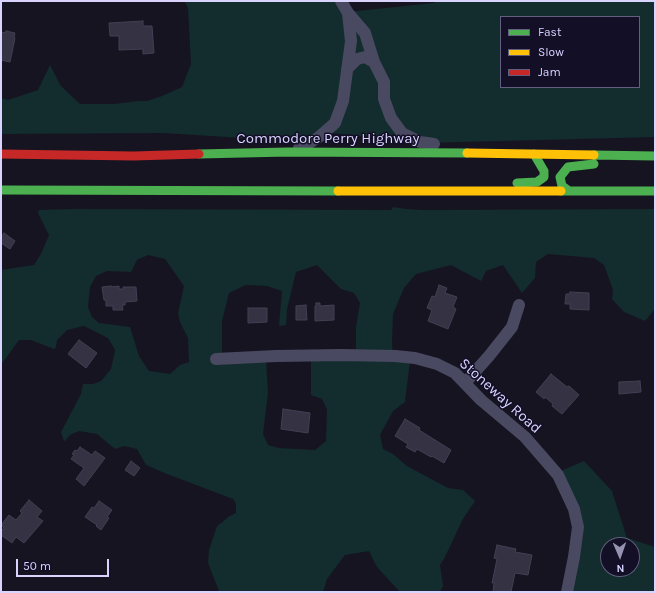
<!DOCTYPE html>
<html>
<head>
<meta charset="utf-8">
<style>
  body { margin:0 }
  #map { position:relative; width:656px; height:593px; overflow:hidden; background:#161421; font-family:Karla,sans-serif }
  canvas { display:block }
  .frame { position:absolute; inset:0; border:2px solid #d9d4ff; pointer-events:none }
  .legend { position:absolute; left:500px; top:16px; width:140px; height:72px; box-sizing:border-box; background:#130f26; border:1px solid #625e7d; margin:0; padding:5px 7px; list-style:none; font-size:12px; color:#d9d4ff }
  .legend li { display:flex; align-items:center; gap:8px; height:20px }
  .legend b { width:20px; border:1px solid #625e7d }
  .north { position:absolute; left:600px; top:537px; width:40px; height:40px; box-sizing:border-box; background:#130f26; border:1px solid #625e7d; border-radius:50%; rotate:178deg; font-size:11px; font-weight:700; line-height:16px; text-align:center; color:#d9d4ff }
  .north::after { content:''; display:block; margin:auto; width:14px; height:18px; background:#9591b1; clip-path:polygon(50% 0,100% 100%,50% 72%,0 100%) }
  .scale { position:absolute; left:16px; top:559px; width:93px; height:18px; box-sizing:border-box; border:2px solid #d9d4ff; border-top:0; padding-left:5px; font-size:12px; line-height:14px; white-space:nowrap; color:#d9d4ff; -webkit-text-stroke:3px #130f26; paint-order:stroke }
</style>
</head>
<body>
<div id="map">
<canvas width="656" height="593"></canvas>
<div class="frame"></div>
<ul class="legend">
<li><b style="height:5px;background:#4caf50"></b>Fast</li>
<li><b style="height:5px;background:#ffc107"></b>Slow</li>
<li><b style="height:5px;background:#c62828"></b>Jam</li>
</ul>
<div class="north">N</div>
<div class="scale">50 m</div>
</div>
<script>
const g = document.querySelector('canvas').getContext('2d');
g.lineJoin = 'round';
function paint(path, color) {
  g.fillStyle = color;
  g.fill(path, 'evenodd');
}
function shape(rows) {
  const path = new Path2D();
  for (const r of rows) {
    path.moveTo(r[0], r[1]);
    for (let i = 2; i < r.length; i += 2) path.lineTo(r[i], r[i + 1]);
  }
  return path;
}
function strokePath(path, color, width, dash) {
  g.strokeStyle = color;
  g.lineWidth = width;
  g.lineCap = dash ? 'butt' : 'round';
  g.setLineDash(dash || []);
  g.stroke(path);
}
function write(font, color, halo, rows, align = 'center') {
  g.font = font + ' Karla,sans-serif';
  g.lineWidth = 3;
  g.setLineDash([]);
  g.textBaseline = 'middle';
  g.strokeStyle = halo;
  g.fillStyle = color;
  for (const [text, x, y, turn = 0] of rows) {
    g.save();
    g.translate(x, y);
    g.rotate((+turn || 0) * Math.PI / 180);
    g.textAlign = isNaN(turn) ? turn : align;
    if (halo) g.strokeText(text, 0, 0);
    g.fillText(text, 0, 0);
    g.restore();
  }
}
paint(shape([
  [184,1,340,1,347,12,434,3,436,1,655,1,655,137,424,143,333,133,274,140,164,133,1,134,1,98,8,100,38,90,50,65,61,86,80,104,114,104,138,101,147,101,162,96,182,87,191,64,188,8],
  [501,17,639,17,639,87,501,87],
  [393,207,406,209,424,210,655,209,655,309,645,321,624,312,612,299,613,290,604,265,594,258,548,254,536,262,535,278,522,293,503,265,486,271,481,281,451,265,416,274,404,288,393,314,392,342,393,358,410,361,405,402,393,411,380,435,383,449,393,454,407,466,448,488,463,490,475,501,463,519,444,559,440,565,443,586,440,592,400,592,377,567,369,551,345,555,327,579,323,592,219,591,208,563,209,550,217,526,224,521,228,517,236,513,236,504,233,499,167,474,146,465,137,449,124,446,115,449,97,434,79,431,70,435,65,441,64,441,61,432,81,394,83,384,93,384,101,381,111,369,115,350,108,338,84,326,67,330,57,340,56,347,54,349,31,340,19,340,1,365,1,270,34,265,41,254,49,235,38,213,39,210,76,209,391,210],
  [148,255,165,259,184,286,178,313,180,322,188,338,189,362,180,365,170,374,149,371,139,356,130,327,99,323,92,317,88,307,90,287,96,276,107,271,131,272,137,260],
  [317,265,341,289,354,293,360,303,356,327,356,357,311,360,311,395,322,399,327,409,326,441,315,450,279,448,268,445,263,434,268,393,266,360,222,361,222,321,229,293,246,285,267,286,282,291,279,326,286,325,287,309,296,272],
  [584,461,612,491,627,538,655,547,655,592,567,592,578,530,556,473],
  [608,545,632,545,632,569,608,569]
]), '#132c2d');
const building = shape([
  [143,21,143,26,152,26,154,53,143,54,143,49,119,50,119,36,110,36,109,23,143,21],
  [6,31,15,33,14,38,15,38,10,62,1,60,1,32,6,33,6,31],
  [4,233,15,241,10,249,1,243,1,237,4,233],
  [439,285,447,288,445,293,457,297,453,307,456,309,448,329,428,321,432,310,427,308,432,296,435,297,439,285],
  [111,286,111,287,119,286,119,289,123,289,123,287,136,287,137,301,125,302,125,305,122,305,123,310,113,310,113,306,106,306,106,300,104,300,102,287,111,286],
  [570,292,589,293,589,310,570,309,570,304,565,304,566,294,570,294,570,292],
  [316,303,320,303,320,306,334,305,334,320,315,321,315,306,316,306,316,303],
  [306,305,307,320,296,320,296,306,306,305],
  [248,308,267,308,267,322,248,323,248,308],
  [79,340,97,353,86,368,68,354,79,340],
  [551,374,567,387,569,386,579,395,562,414,552,406,553,404,545,397,544,399,536,392,551,374],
  [640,381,641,392,619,394,619,382,640,381],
  [283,409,310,413,308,433,281,429,283,409],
  [405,419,420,428,419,430,451,450,444,463,432,456,431,457,417,449,415,452,406,447,408,444,395,436,405,419],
  [80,447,92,455,95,451,105,458,84,486,76,479,84,468,71,459,74,455,72,454,75,450,77,451,80,447],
  [131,461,140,468,134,476,125,470,131,461],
  [29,500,42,511,37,517,43,521,24,543,16,537,12,543,1,535,1,531,4,528,1,525,9,515,16,520,22,513,20,511,29,500],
  [99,501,112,510,107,517,109,518,101,530,96,526,97,525,85,517,92,507,94,508,99,501],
  [497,545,516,549,515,552,532,555,528,575,515,573,511,592,493,592,494,583,492,583,497,559,494,558,497,545]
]);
paint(building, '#343243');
strokePath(building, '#433f54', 1);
strokePath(shape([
  [341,1,348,13],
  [347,69,357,59,365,57,374,62],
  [299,148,306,145,319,137,335,123,343,101,351,41,348,13,365,33,374,62,384,82,384,99,391,118,402,133,420,142,434,144],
  [216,359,276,356,341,355,395,356,415,358,437,364,455,373,481,400,525,437,558,475,574,509,578,527,574,557,567,592],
  [465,383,489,356,512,327,519,305]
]), '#4a4962', 12);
strokePath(shape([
  [199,154,288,152,467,153],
  [594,155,655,156],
  [517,183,537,182,544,177,544,171,534,154],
  [1,190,338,191],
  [561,191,655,191],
  [569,191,562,186,560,177,568,167,594,164]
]), '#4caf50', 9);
strokePath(shape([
  [467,153,594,155],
  [338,191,561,191]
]), '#ffc107', 9);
strokePath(shape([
  [1,154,134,156,199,154]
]), '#c62828', 9);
write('15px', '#d9d4ff', '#130f26', [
  ["Commodore Perry Highway",328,139],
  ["Stoneway Road",500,396,42]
]);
</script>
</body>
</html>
